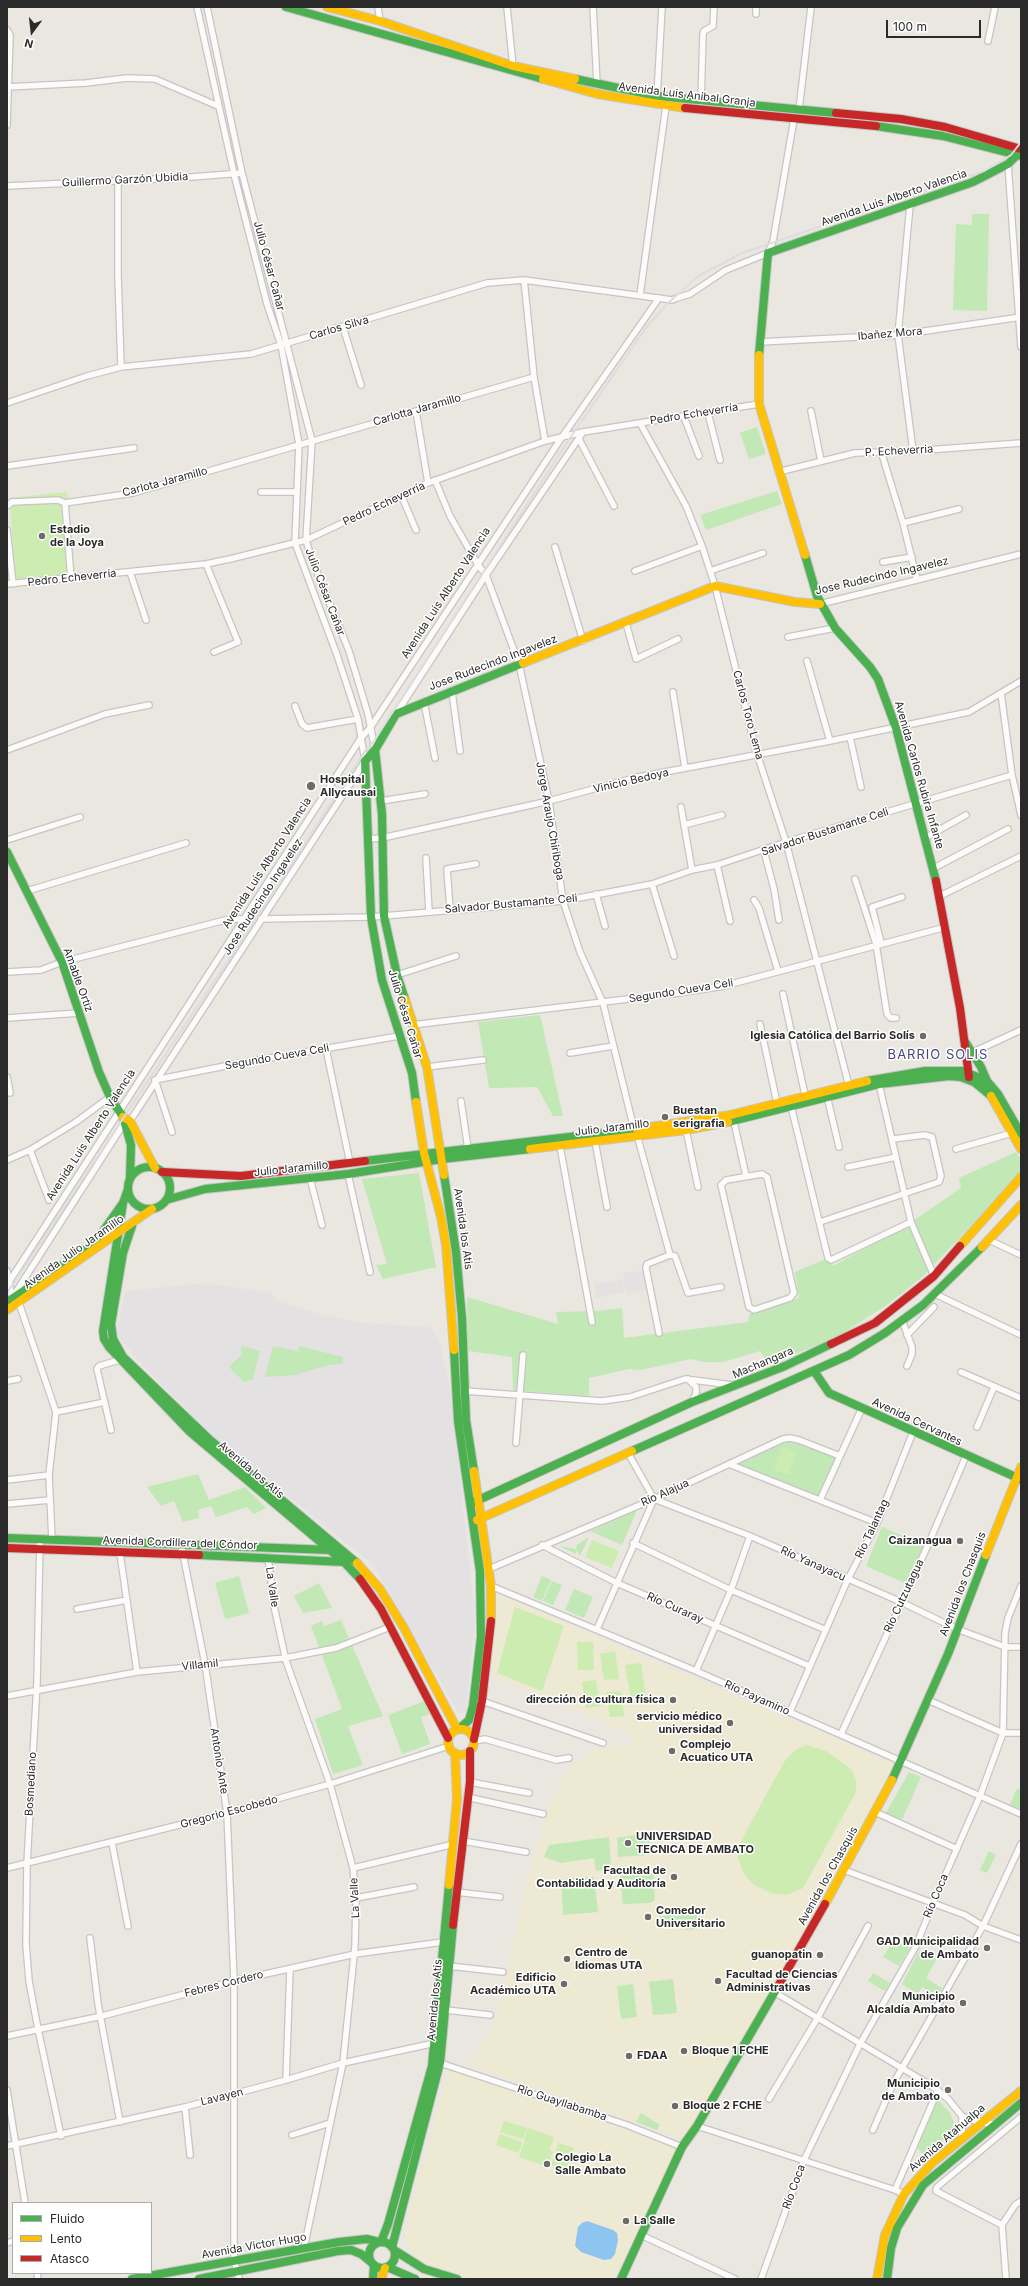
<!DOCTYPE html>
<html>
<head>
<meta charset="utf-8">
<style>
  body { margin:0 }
  #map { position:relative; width:1028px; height:2286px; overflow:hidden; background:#e9e7df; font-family:Inter,sans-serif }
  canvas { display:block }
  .frame { position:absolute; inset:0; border:8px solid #2a2a2a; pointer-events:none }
  .legend { position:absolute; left:12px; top:2202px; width:140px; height:72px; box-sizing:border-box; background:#fff; border:1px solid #aaa; margin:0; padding:5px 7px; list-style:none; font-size:12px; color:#2a2a2a }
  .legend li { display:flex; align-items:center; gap:8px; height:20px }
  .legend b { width:20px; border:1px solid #aaa }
  .north { position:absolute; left:12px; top:12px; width:40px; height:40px; -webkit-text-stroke:3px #fff; paint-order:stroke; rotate:195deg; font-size:11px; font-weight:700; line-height:16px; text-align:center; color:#2a2a2a }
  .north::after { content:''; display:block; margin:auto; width:14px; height:18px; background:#2a2a2a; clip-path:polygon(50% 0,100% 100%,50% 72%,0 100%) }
  .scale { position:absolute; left:886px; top:20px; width:95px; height:18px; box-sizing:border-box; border:2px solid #2a2a2a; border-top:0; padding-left:5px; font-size:12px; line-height:14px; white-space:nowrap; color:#2a2a2a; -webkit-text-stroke:3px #fff; paint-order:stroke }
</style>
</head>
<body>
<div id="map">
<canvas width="1028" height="2286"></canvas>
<div class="frame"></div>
<ul class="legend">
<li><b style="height:5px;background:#4caf50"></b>Fluido</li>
<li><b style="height:5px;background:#ffc107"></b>Lento</li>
<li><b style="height:5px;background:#c62828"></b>Atasco</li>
</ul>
<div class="north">N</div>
<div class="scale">100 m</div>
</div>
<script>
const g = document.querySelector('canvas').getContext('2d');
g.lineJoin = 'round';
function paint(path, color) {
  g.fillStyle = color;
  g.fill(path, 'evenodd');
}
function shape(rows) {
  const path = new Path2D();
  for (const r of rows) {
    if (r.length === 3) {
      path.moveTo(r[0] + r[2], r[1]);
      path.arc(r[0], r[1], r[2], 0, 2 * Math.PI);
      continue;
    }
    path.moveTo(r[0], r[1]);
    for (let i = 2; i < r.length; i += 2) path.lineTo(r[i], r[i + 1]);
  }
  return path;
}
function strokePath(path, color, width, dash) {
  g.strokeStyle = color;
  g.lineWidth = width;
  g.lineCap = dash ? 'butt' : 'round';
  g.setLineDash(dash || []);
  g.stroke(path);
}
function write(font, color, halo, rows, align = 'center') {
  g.font = font + ' Inter,sans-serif';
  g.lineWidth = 3;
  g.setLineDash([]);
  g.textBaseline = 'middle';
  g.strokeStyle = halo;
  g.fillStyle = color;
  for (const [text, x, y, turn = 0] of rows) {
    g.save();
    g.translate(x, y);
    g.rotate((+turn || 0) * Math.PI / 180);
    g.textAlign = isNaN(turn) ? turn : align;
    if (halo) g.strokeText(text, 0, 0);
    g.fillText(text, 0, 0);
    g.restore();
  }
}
paint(shape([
  [643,1271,647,1289,626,1294,623,1273],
  [623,1280,624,1292,596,1298,594,1284],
  [207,1283,271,1293,277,1301,323,1315,362,1323,429,1327,433,1331,440,1345,451,1393,475,1618,466,1712,459,1713,372,1564,207,1430,148,1371,117,1335,125,1291]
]), '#e4e1e2');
paint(shape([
  [498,1594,898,1766,685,2139,470,2066,496,2016,533,1858,548,1809,569,1766,602,1746,631,1745,634,1735,491,1676],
  [449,2070,680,2148,618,2279,473,2279,427,2265,416,2257,409,2248,405,2238,414,2194]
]), '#ede9d3');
paint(shape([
  [972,214,989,214,987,311,953,310,956,224,972,225],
  [757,427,766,454,749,459,740,433],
  [777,491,782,504,706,530,700,515],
  [540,1015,563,1116,553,1116,537,1087,489,1088,478,1022],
  [1016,1152,1021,1160,1021,1170,969,1228,922,1277,888,1304,840,1335,769,1365,760,1351,723,1362,703,1362,691,1359,641,1370,629,1369,589,1378,589,1396,513,1390,512,1357,468,1351,467,1297,558,1324,556,1312,597,1311,622,1308,624,1338,748,1322,750,1314,799,1298,795,1272,828,1258,833,1266,916,1219,961,1188,959,1178],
  [419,1173,436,1267,383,1279,376,1265,387,1264,362,1179],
  [242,1346,260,1351,253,1379,244,1382,229,1367,243,1353,240,1349],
  [273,1346,298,1351,299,1346,343,1357,343,1363,325,1366,295,1375,265,1377],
  [791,1440,837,1457,819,1497,738,1464],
  [198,1474,209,1500,245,1487,266,1508,254,1514,247,1507,216,1517,211,1506,198,1510,199,1518,183,1522,174,1501,161,1506,147,1487],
  [637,1510,622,1545,590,1531],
  [882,1527,924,1545,907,1584,866,1566],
  [589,1537,580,1556,576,1550,576,1554,559,1546,576,1549,577,1545],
  [239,1576,249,1613,225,1619,215,1583],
  [542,1576,551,1580,542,1601,533,1597],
  [552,1581,562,1585,553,1605,543,1601],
  [319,1583,332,1608,303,1613,294,1596],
  [574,1589,593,1597,584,1618,565,1610],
  [341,1620,383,1716,348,1726,363,1765,333,1774,315,1719,342,1709,311,1626,322,1621,324,1626],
  [425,1701,430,1714,421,1717,430,1744,402,1754,388,1715],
  [909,1772,921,1777,902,1820,886,1813],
  [1017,1788,1021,1790,1021,1809,1010,1805],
  [650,1833,650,1855,618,1857,617,1838],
  [609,1837,611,1869,596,1871,594,1858,561,1863,544,1857,549,1845],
  [989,1851,996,1855,987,1873,980,1870],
  [653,1873,655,1900,650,1903,623,1904,620,1876],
  [594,1877,598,1912,563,1915,561,1879],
  [682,1906,682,1911,659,1914,658,1908],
  [696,1911,697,1929,686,1930,683,1926,659,1927,660,1916],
  [893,1941,910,1947,899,1966,883,1957],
  [919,1951,937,1958,926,1978,942,1988,938,1996,922,1987,918,1994,902,1984],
  [873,1973,890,1983,885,1991,868,1981],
  [673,1979,677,2013,653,2015,649,1982],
  [633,1984,637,2017,621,2019,617,1986],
  [938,2100,950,2113,954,2122,952,2133,924,2156,915,2145],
  [641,2113,660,2125,657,2130,636,2122]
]), '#c1e8b5');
paint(shape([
  [67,492,75,574,16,579,9,498],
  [782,1447,797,1452,789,1475,774,1470],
  [592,1540,619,1551,612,1568,585,1557],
  [515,1607,564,1626,542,1691,497,1673],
  [577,1642,593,1642,594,1670,578,1670],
  [615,1651,619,1679,604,1680,600,1654],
  [641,1663,646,1697,631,1699,625,1665],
  [596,1680,600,1706,586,1708,582,1682],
  [621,1691,624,1716,610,1717,606,1692],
  [806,1745,826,1751,852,1770,856,1780,856,1792,803,1888,788,1895,771,1893,754,1885,744,1874,738,1858,739,1845,784,1762,794,1751],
  [504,2121,527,2128,523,2139,500,2132],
  [528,2128,554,2137,549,2150,553,2151,548,2167,519,2157,524,2142,534,2145,524,2141],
  [500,2134,522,2142,519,2153,496,2145],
  [558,2143,574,2148,571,2156,556,2151],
  [554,2156,569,2162,566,2170,551,2165]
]), '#ccecb2');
paint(shape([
  [587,2221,613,2230,617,2233,618,2240,615,2254,611,2259,604,2260,581,2252,575,2246,578,2227,582,2223]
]), '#8dc5f0');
const street = shape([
  [207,7,242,173,312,441,306,540,311,557,349,651,368,714,375,750],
  [378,7,380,21],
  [507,7,513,66],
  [593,7,597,84],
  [756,14,756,7],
  [7,30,10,35,7,125],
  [988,41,995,7],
  [7,87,86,83,127,78,155,79,218,106],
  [657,96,662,7],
  [701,102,703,34,704,31,713,26,714,7],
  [799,110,811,7],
  [1008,164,1021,347],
  [118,181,118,276,121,367],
  [7,186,179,178,242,173],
  [910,205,898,335,913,451],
  [524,280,534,377,545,441],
  [640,295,666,106],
  [343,327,361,385],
  [759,342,898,335,1021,317],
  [7,403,87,376,121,367,251,354,487,283,524,280,672,300,677,298,690,294,726,270,768,253,773,241,794,119],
  [416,411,428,483],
  [811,411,821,461],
  [708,413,720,460],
  [684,417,699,456],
  [640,423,686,506,702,546,715,586,757,754,786,842,849,1086],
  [579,439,614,506],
  [881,451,903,523,917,580],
  [7,466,134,448],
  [778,472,855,453,913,451,1021,443],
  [435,480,450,516,478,565,486,575,519,664,549,801,563,901,580,952,603,1003,634,1129,637,1135,670,1255,647,1264,646,1268,659,1333],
  [261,492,297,492],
  [402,497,416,530],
  [65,503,71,579],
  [7,506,12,502,58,500,65,503,133,493,534,377],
  [903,523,959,509],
  [7,530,13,584],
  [555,547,583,641],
  [883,562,912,557],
  [206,564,238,642,214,652],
  [635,571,702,546],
  [710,571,763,553],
  [130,572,146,620],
  [7,584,206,564,230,559,306,540,428,483,545,441,583,432,759,404],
  [820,604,1021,554],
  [626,623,636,659,678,639],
  [788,637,835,628],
  [807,661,830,741],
  [452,692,460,751],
  [673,692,685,768],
  [1001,693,1012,775,1021,815],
  [424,702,435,758],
  [295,706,302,724,307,728,358,719],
  [396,714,486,575,583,432],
  [850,737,861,787],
  [7,750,105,714,149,705],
  [381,801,425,794],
  [681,807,692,870],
  [684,825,722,815],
  [925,838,966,815],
  [368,839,382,838,549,801,638,777,830,741,969,712,1021,681],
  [7,840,80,817],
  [764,851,774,889,779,920],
  [426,858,429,912],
  [717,865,730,921],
  [934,868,1008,829],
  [855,879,876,944,887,1014,891,1018,896,1018],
  [652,884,674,956],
  [27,891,186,843],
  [596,894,605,926],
  [940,896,1021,856],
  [754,900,759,908,778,971],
  [450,909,447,869,476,864],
  [261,919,371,917,563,901,652,884,692,870,717,865,786,842,1012,775],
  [881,943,872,907,902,897],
  [7,972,41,970,62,962,229,919,244,919],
  [397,975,456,956],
  [783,994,805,1095],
  [7,1018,79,1013],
  [760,1024,777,1103],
  [412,1025,678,993,724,986,946,927],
  [326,1049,350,1163],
  [570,1053,613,1046],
  [969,1054,1021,1030],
  [427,1067,483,1060],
  [7,1077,10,1093],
  [155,1080,235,1064,399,1036],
  [155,1080,172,1132],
  [879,1084,911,1222,934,1276],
  [827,1096,839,1147],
  [461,1101,468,1149],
  [791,1106,828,1258,831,1260,911,1222],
  [734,1122,746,1176],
  [686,1130,698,1187],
  [595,1141,607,1207],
  [560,1146,592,1322],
  [956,1149,1012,1133],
  [30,1150,49,1200],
  [7,1160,30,1150,76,1122,110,1097],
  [848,1167,896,1157],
  [348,1174,370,1272],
  [762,1174,767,1177,794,1293,790,1298,754,1310,749,1307,721,1185,726,1180,762,1174],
  [310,1178,322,1225],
  [820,1222,939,1182,941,1176,932,1137,924,1135,893,1139],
  [989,1240,1021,1255],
  [670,1255,675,1256,688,1293,721,1287],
  [7,1271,12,1298],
  [7,1285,361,738,370,728,562,437,659,298],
  [935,1294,1021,1335],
  [14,1295,123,1125,130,1121,365,761,358,719,337,655,295,543,299,444,281,345,267,304,234,174,197,7],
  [19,1303,56,1412,49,1475,52,1540],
  [902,1320,912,1347,912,1354,907,1366],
  [907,1335,934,1307],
  [961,1372,1021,1398],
  [688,1379,696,1387,696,1393,692,1402],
  [7,1381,18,1379],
  [464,1391,602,1401,630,1397,685,1379,732,1385],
  [56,1412,105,1402],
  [977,1427,994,1387],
  [111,1430,97,1369,99,1366,119,1360],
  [516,1443,523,1355],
  [628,1453,654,1499,750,1536,901,1602,957,1629,1005,1647,1021,1647],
  [729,1464,877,1523],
  [7,1480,49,1475],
  [820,1500,862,1408],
  [7,1504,50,1500],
  [40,1539,37,1683,27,1864,26,1944,29,1981,38,2029,61,2136],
  [633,1543,731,1590,826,1630],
  [181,1544,205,1664,227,1813,234,1981,234,2260,239,2279],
  [542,1545,617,1583,809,1666],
  [120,1553,137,1672],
  [268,1557,274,1606,286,1661,330,1784,353,1868,356,1898,355,1946,343,2063,304,2248],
  [489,1569,654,1499,783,1439,790,1438,799,1440,840,1456],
  [491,1586,696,1671,1021,1814],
  [77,1609,127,1600],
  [597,1629,654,1499],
  [696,1671,731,1590,750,1536],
  [7,1696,137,1672,285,1658,336,1648,390,1627],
  [928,1700,1003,1733,1021,1733],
  [482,1701,603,1743],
  [790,1712,848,1579,877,1523,913,1432],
  [841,1734,928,1545,966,1456],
  [474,1741,485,1739,556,1760,569,1758],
  [470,1782,529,1793],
  [467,1797,543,1814],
  [875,1812,957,1849],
  [463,1841,526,1852],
  [112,1843,128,1926],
  [7,1868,227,1813,330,1784,449,1746],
  [353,1868,454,1844],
  [844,1870,965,1915,983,1926,1021,1940],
  [456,1892,500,1897],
  [356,1898,414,1887],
  [90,1938,98,2004,120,2122],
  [449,1966,503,1972],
  [774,1992,932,2086,948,2099,962,2116,981,2123,995,2124],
  [446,2010,490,2015],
  [7,2036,102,2016,234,1981,355,1954,443,1942],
  [440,2063,627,2125,682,2147],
  [286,2080,290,1969],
  [7,2090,25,2203],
  [769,2099,817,2019,868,1926],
  [185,2107,190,2155],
  [962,2116,962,2138],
  [697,2126,895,2190,904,2194],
  [873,2130,893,2084,983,1926,1021,1844],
  [292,2135,330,2123],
  [7,2146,185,2107,286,2080,343,2063,435,2043],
  [895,2190,938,2090],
  [1002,2225,936,2191,937,2187,1021,2117],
  [641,2235,735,2279],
  [7,2243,13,2241],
  [37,2273,38,2279],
  [761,2279,804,2160,860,2044,916,1946,933,1903,980,1796,1003,1733,1005,1633,1008,1618,1021,1586],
  [1006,2279,1002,2225,1015,2205,1021,2201]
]);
const fast = shape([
  [286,7,543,79],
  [575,79,657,96,836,113],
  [876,126,943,136,1021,156],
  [759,355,768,253,973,182,1008,164,1021,151],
  [805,555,817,596,835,628,870,667,878,679,896,728,936,881],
  [375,750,382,814,384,916,397,975,405,999],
  [7,852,62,962,99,1072,110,1097,123,1117,131,1145,130,1179],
  [966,1043,981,1067,987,1081,986,1084],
  [867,1081,925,1071,963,1071,987,1081,998,1094,1021,1134],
  [416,1102,412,1073,382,980,371,917,365,761,375,750,396,714,523,663],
  [728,1122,879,1084,949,1076,961,1077,974,1082,991,1096],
  [365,1161,637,1129],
  [149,1188,21],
  [444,1175,456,1252,462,1318,466,1420,474,1471],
  [166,1200,205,1189,348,1174,442,1159,530,1149],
  [123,1203,103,1331,104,1339,109,1347,190,1432,344,1562,360,1579],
  [132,1226,123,1253,111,1324,113,1339,123,1357,209,1439,357,1563],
  [7,1302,86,1249,99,1237,123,1203,128,1189],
  [454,1350,458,1421,480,1571,481,1637,473,1706,469,1720,459,1729],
  [814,1371,829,1393,1020,1479],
  [632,1451,849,1355,885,1333,923,1305,982,1247],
  [474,1502,692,1402,785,1366,831,1344],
  [7,1538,331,1550],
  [199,1555,344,1562],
  [892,1780,948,1654,986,1555],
  [381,2242,388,2224,432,2066,449,1885],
  [382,2255,13],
  [392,2247,440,2063,453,1925],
  [394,2250,424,2269,457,2279],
  [387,2267,415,2279],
  [132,2279,339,2242,367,2239,379,2242],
  [199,2279,338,2251,351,2250,361,2254,372,2263],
  [373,2279,374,2265],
  [621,2279,682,2147,697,2126,777,1988],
  [887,2279,891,2248,897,2228,923,2185,1021,2103]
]);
const slow = shape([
  [327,7,380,21,513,66,575,79],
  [543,79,597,94,685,108],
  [759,355,759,404,805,555],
  [523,663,715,586,795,602,820,604],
  [405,999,427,1067,444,1175],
  [991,1096,1021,1149],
  [416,1102,424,1153,441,1217,446,1245,454,1350],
  [123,1117,130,1121,155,1168],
  [637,1129,730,1115,867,1081],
  [530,1149,686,1130,728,1122],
  [960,1246,1021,1177],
  [982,1247,1021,1205],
  [7,1310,152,1209],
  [474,1471,491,1586,491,1621],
  [477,1520,632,1451],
  [986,1555,1021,1467],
  [357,1563,380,1589,404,1628,457,1729],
  [461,1742,13],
  [449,1885,457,1799,455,1753],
  [825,1904,892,1780],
  [381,2279,385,2268],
  [877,2279,885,2235,904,2194,932,2163,1021,2091]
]);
const jam = shape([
  [685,108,876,126],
  [836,113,901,119,945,127,1021,149],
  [936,881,960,1008,969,1077],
  [162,1172,241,1176,365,1161],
  [831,1344,875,1323,934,1276,960,1246],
  [7,1548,199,1555],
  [360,1579,381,1609,448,1738],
  [474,1739,482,1701,491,1621],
  [453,1925,470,1782,470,1751],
  [777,1988,825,1904]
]);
strokePath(street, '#c6c5c5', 8);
strokePath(fast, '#c6c5c5', 10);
strokePath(slow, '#c6c5c5', 10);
strokePath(jam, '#c6c5c5', 10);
strokePath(street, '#fcfbfa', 5.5);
strokePath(fast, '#4caf50', 8);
strokePath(slow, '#ffc107', 8);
strokePath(jam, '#c62828', 8);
strokePath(shape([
  [7,1293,255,920,365,751,374,741,572,435,645,329,667,304,698,276,742,253,984,171,1011,155,1021,142]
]), '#dddddf', 2);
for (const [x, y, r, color] of [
  [42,536,4,"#6d6c69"],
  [311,786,5,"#6d6c69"],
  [923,1036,4,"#6d6c69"],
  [665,1117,4,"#6d6c69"],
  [960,1541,4,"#6d6c69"],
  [673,1700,4,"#6d6c69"],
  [730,1723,4,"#6d6c69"],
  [672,1751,4,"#6d6c69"],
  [628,1843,4,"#6d6c69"],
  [674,1877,4,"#6d6c69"],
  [648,1917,4,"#6d6c69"],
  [987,1948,4,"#6d6c69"],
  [820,1955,4,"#6d6c69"],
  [567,1959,4,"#6d6c69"],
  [718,1981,4,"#6d6c69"],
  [564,1984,4,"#6d6c69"],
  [963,2003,4,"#6d6c69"],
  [684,2051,4,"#6d6c69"],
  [629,2056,4,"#6d6c69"],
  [948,2090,4,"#6d6c69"],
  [675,2106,4,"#6d6c69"],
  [547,2164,4,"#6d6c69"],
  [626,2221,4,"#6d6c69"]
]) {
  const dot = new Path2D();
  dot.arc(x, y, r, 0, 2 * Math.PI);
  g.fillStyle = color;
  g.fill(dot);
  strokePath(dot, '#fff', 1.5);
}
write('11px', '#2a2a2a', '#fff', [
  ["Avenida Luis Anibal Granja",687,95,7],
  ["Guillermo Garzón Ubidia",125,180,-3],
  ["Avenida Luis Alberto Valencia",894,198,-19],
  ["Julio César Cañar",269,266,75],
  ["Carlos Silva",339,328,-16],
  ["Ibañez Mora",890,334,-5],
  ["Carlotta Jaramillo",417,410,-16],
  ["Pedro Echeverría",694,414,-9],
  ["P. Echeverria",899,451,-3],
  ["Carlota Jaramillo",165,482,-15],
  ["Pedro Echeverría",384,504,-25],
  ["Jose Rudecindo Ingavelez",882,576,-13],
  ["Pedro Echeverría",72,578,-6],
  ["Julio César Cañar",325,592,69],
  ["Avenida Luis Alberto Valencia",446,593,-57],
  ["Jose Rudecindo Ingavelez",493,663,-21],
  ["Carlos Toro Lema",748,715,75],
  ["Avenida Carlos Rubira Infante",919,775,74],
  ["Vinicio Bedoya",631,781,-13],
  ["Jorge Araujo Chiriboga",550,821,80],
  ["Salvador Bustamante Celi",825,832,-18],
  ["Avenida Luis Alberto Valencia",267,863,-57],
  ["Jose Rudecindo Ingavelez",263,897,-57],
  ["Salvador Bustamante Celi",511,904,-5],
  ["Amable Ortiz",78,980,70],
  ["Segundo Cueva Celi",681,991,-9],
  ["Julio César Cañar",405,1014,73],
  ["Segundo Cueva Celi",277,1057,-10],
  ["Julio Jaramillo",612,1128,-7],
  ["Avenida Luis Alberto Valencia",91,1135,-57],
  ["Julio Jaramillo",291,1169,-6],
  ["Avenida los Atis",463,1229,82],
  ["Avenida Julio Jaramillo",74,1252,-35],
  ["Machangara",763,1363,-23],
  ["Avenida Cervantes",917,1422,25],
  ["Avenida los Atis",251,1470,40],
  ["Río Alajua",665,1493,-24],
  ["Río Talantag",872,1529,-65],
  ["Avenida Cordillera del Cóndor",180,1543,2],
  ["Río Yanayacu",813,1564,24],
  ["Avenida los Chasquis",963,1584,-69],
  ["La Valle",272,1587,82],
  ["Río Cutzutagua",904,1596,-65],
  ["Río Curaray",675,1608,24],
  ["Villamil",200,1665,-6],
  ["Río Payamino",757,1698,24],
  ["Antonio Ante",219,1761,81],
  ["Bosmediano",31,1784,-87],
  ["Gregorio Escobedo",229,1812,-15],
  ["Avenida los Chasquis",828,1876,-61],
  ["Río Coca",936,1896,-67],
  ["La Valle",355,1898,-93],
  ["Febres Cordero",224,1984,-14],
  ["Avenida los Atis",435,2000,-85],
  ["Lavayen",222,2097,-14],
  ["Rio Guayllabamba",562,2103,18],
  ["Avenida Atahualpa",947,2138,-41],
  ["Río Coca",794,2187,-70],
  ["Avenida Victor Hugo",254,2246,-10]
]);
write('bold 11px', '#2a2a2a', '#fff', [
  ["Estadio",50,530],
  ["de la Joya",50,543],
  ["Hospital",320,780],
  ["Allycausai",320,793],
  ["Iglesia Católica del Barrio Solís",915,1036,"right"],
  ["Buestan",673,1111],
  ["serigrafia",673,1124],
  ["Caizanagua",952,1541,"right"],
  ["dirección de cultura física",665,1700,"right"],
  ["servicio médico",722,1717,"right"],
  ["universidad",722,1730,"right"],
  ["Complejo",680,1745],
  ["Acuatico UTA",680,1758],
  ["UNIVERSIDAD",636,1837],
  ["TECNICA DE AMBATO",636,1850],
  ["Facultad de",666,1871,"right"],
  ["Contabilidad y Auditoría",666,1884,"right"],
  ["Comedor",656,1911],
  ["Universitario",656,1924],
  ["GAD Municipalidad",979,1942,"right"],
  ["de Ambato",979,1955,"right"],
  ["Centro de",575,1953],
  ["Idiomas UTA",575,1966],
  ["guanopatin",812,1955,"right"],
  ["Facultad de Ciencias",726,1975],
  ["Administrativas",726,1988],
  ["Edificio",556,1978,"right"],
  ["Académico UTA",556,1991,"right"],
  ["Municipio",955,1997,"right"],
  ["Alcaldía Ambato",955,2010,"right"],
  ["Bloque 1 FCHE",692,2051],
  ["FDAA",637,2056],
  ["Municipio",940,2084,"right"],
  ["de Ambato",940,2097,"right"],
  ["Bloque 2 FCHE",683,2106],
  ["Colegio La",555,2158],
  ["Salle Ambato",555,2171],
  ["La Salle",634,2221]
], 'left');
g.letterSpacing = '1px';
write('13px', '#47477e', '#fff', [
  ["BARRIO SOLIS",938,1055]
]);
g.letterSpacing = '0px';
</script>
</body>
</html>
